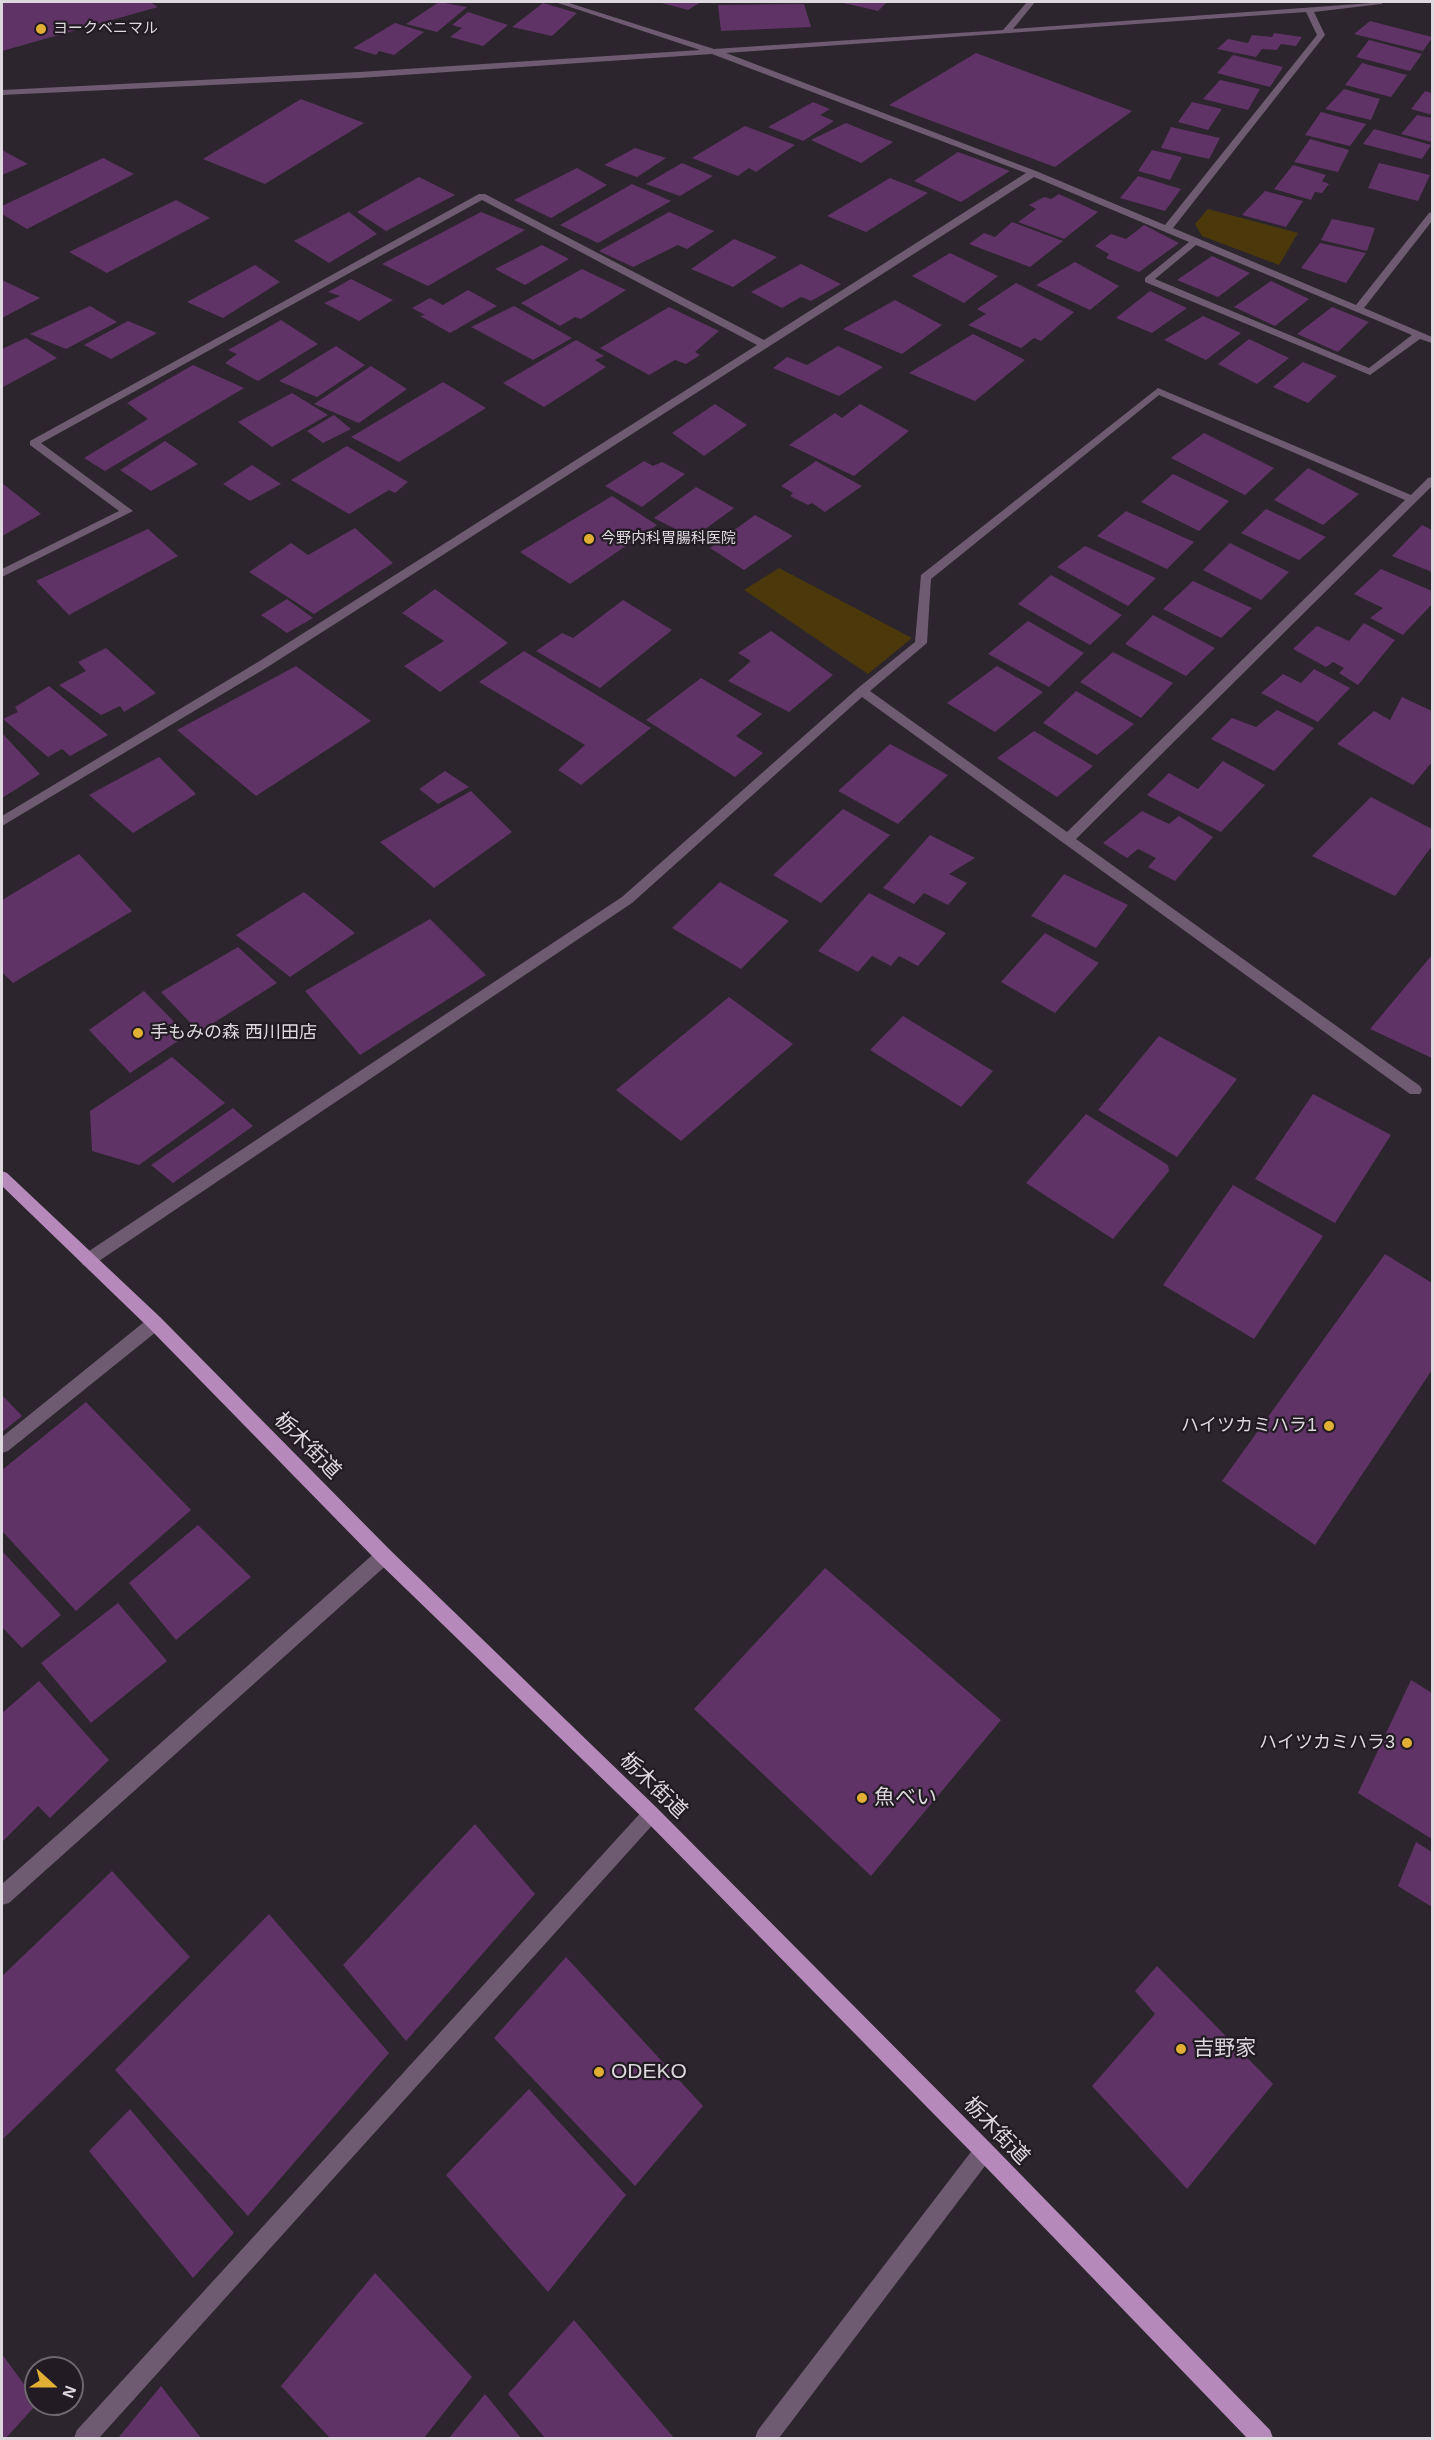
<!DOCTYPE html>
<html>
<head>
<meta charset="utf-8">
<style>
  body { margin:0 }
  #map { position:relative; width:1434px; height:2440px; overflow:hidden; background:#2c252d; font-family:Helvetica,sans-serif }
  canvas { display:block }
  .frame { position:absolute; inset:0; border:3px solid #ddd8de; pointer-events:none }
  .north { position:absolute; left:24px; top:2356px; width:60px; height:60px; box-sizing:border-box; background:#221b23; border:2px solid #6d676e; border-radius:50%; rotate:111deg; font-size:16px; font-weight:700; line-height:24px; text-align:center; color:#ddd8de }
  .north::after { content:''; display:block; margin:auto; width:21px; height:27px; background:#e1af34; clip-path:polygon(50% 0,100% 100%,50% 72%,0 100%) }
</style>
</head>
<body>
<div id="map">
<canvas width="1434" height="2440"></canvas>
<div class="frame"></div>
<div class="north">N</div>
</div>
<script>
const g = document.querySelector('canvas').getContext('2d');
g.lineJoin = 'round';
function paint(path, color) {
  g.fillStyle = color;
  g.fill(path, 'evenodd');
}
function shape(rows) {
  const path = new Path2D();
  for (const r of rows) {
    path.moveTo(r[0], r[1]);
    for (let i = 2; i < r.length; i += 2) path.lineTo(r[i], r[i + 1]);
  }
  return path;
}
function strokePath(path, color, width, dash) {
  g.strokeStyle = color;
  g.lineWidth = width;
  g.lineCap = dash ? 'butt' : 'round';
  g.setLineDash(dash || []);
  g.stroke(path);
}
function write(font, color, halo, rows, align = 'center') {
  g.font = font + ' Helvetica,"Noto Sans JP",sans-serif';
  g.lineWidth = 4.5;
  g.setLineDash([]);
  g.textBaseline = 'middle';
  g.strokeStyle = halo;
  g.fillStyle = color;
  for (const [text, x, y, turn = 0] of rows) {
    g.save();
    g.translate(x, y);
    g.rotate((+turn || 0) * Math.PI / 180);
    g.textAlign = isNaN(turn) ? turn : align;
    if (halo) g.strokeText(text, 0, 0);
    g.fillText(text, 0, 0);
    g.restore();
  }
}
paint(shape([
  [1208,209,1298,233,1279,265,1202,236,1195,224],
  [779,568,912,638,868,674,744,590]
]), '#4b390c');
paint(shape([
  [2,2,150,2,158,7,2,51],
  [439,2,467,7,437,32,406,24],
  [658,2,701,2,688,10],
  [839,2,887,2,878,11],
  [543,3,577,13,552,36,512,27],
  [804,4,811,27,721,31,718,5],
  [468,12,508,25,483,46,450,37,462,28,452,25],
  [1370,21,1432,37,1432,38,1423,51,1354,34],
  [395,23,424,32,394,55,379,51,376,55,353,48],
  [1274,33,1302,37,1296,46,1281,44,1277,50,1262,49,1256,57,1217,49,1228,39,1248,43,1252,35,1272,37],
  [1369,40,1422,54,1410,71,1356,57],
  [976,53,1132,111,1055,167,889,105],
  [1233,55,1283,67,1270,87,1217,73],
  [1362,63,1407,75,1391,97,1345,85],
  [1220,80,1260,89,1248,110,1203,99],
  [1344,89,1380,99,1371,120,1325,109],
  [1425,91,1432,93,1432,115,1411,109],
  [301,99,364,123,265,184,203,159],
  [813,102,830,109,820,115,834,121,803,141,768,127],
  [1192,102,1222,109,1208,130,1178,122],
  [1321,112,1366,124,1350,146,1305,135],
  [1417,115,1432,118,1432,142,1401,134],
  [846,123,893,142,861,163,811,140],
  [745,126,795,145,756,172,749,168,738,176,692,158],
  [1171,127,1220,138,1209,159,1161,148],
  [1374,129,1431,145,1422,159,1363,144],
  [1310,139,1349,150,1338,172,1294,162],
  [635,148,666,158,637,177,604,165],
  [2,150,28,164,2,175],
  [1152,150,1182,157,1170,180,1138,171],
  [958,152,1010,171,961,202,914,181],
  [103,158,134,174,27,229,2,214,2,206],
  [682,163,713,176,680,196,646,184],
  [1379,163,1430,175,1418,201,1368,188],
  [1293,165,1326,175,1322,181,1329,184,1322,193,1315,192,1311,200,1274,189],
  [577,168,607,185,551,218,514,200],
  [1138,176,1181,189,1165,211,1120,198],
  [419,177,455,195,386,231,357,212],
  [890,178,928,193,866,232,827,216],
  [632,184,671,201,598,243,560,225],
  [1265,191,1303,201,1286,227,1242,215],
  [1059,194,1098,212,1064,239,1018,222,1036,209,1029,205,1044,197,1051,199],
  [176,200,210,218,107,273,69,252],
  [349,212,377,234,329,263,294,241],
  [481,212,525,230,428,286,382,264],
  [669,212,714,231,687,249,678,245,633,267,599,251],
  [1332,219,1375,228,1367,251,1321,240],
  [1012,222,1063,241,1030,267,969,244,984,233,995,237],
  [1144,225,1179,243,1139,272,1106,258,1109,254,1095,246,1111,234,1126,239],
  [734,239,777,257,733,287,691,269],
  [1320,243,1366,253,1346,283,1301,268],
  [542,245,569,259,525,285,495,269],
  [950,253,998,276,964,303,912,276],
  [1212,256,1250,273,1218,297,1177,280],
  [1075,262,1119,286,1090,310,1036,285],
  [801,264,841,284,811,301,801,297,782,308,751,292],
  [255,265,280,282,223,318,187,302],
  [582,269,626,290,581,319,575,317,560,326,521,303],
  [351,279,393,300,359,321,324,303,340,296,328,292],
  [2,280,40,298,2,318],
  [1271,281,1309,299,1275,326,1234,307],
  [1016,283,1074,312,1041,341,1034,338,1021,348,968,325,986,314,977,309],
  [468,290,497,306,450,333,420,316,425,315,412,308,430,298,443,305],
  [1150,291,1187,308,1152,333,1116,318],
  [895,300,942,325,902,354,843,329],
  [90,306,117,322,66,349,30,334],
  [514,306,572,338,533,360,471,327],
  [669,307,719,331,695,352,700,355,686,364,675,360,649,375,600,348],
  [1332,307,1369,322,1338,352,1297,334],
  [1203,316,1241,333,1206,360,1164,340],
  [281,320,318,344,258,381,225,363,237,354,228,350],
  [128,321,157,333,111,359,84,345],
  [973,334,1025,360,975,401,909,373],
  [26,338,57,358,3,387,2,349],
  [1249,339,1289,358,1257,384,1218,364],
  [576,340,604,356,595,360,606,367,544,407,503,383],
  [336,346,365,365,317,397,279,381],
  [838,346,883,367,839,396,773,368,787,357,807,365],
  [1303,362,1337,376,1308,403,1273,387],
  [193,365,244,388,105,471,84,458,148,419,127,403],
  [371,366,407,389,359,423,314,404],
  [443,382,486,408,399,462,351,437],
  [292,393,328,415,272,447,238,422],
  [715,404,747,425,704,456,672,433],
  [860,404,909,431,854,476,789,445,835,413,842,418],
  [334,415,351,429,323,443,307,431],
  [1204,433,1274,468,1245,495,1171,458],
  [165,441,198,464,151,491,120,470],
  [347,446,408,482,395,493,389,490,349,514,291,480],
  [644,461,653,466,662,462,685,474,642,507,605,486],
  [816,461,862,486,825,512,812,503,808,505,790,496,793,493,781,486],
  [252,465,281,484,250,501,223,484],
  [1308,468,1359,494,1323,525,1274,500],
  [1173,474,1229,501,1199,531,1141,502],
  [2,483,41,514,2,536],
  [696,487,734,508,693,538,654,518],
  [612,496,657,525,570,584,520,552],
  [1266,509,1326,537,1299,560,1241,533],
  [1126,511,1194,542,1167,569,1097,536],
  [755,515,793,536,744,570,710,548],
  [1422,525,1432,530,1432,572,1392,556],
  [355,528,393,563,314,614,249,572,291,543,308,555],
  [148,529,178,556,69,615,36,581],
  [1230,543,1289,572,1261,600,1203,570],
  [1085,546,1156,578,1128,606,1057,567],
  [1381,569,1432,591,1432,604,1403,635,1370,618,1383,608,1354,594],
  [1051,575,1122,615,1090,645,1018,604],
  [1193,581,1252,608,1221,638,1163,609],
  [435,589,508,643,440,692,404,666,444,641,402,613],
  [287,599,313,618,287,633,261,615],
  [623,600,672,630,600,688,536,651,562,633,573,638],
  [1153,615,1215,648,1186,676,1125,644],
  [1028,621,1084,653,1049,687,988,654],
  [1364,623,1395,640,1358,685,1339,673,1344,668,1333,662,1326,667,1293,649,1317,626,1349,641],
  [771,631,833,675,789,712,728,681,751,661,738,653],
  [106,648,156,693,124,712,120,706,101,715,59,685,86,671,78,662],
  [524,651,651,728,581,785,558,770,585,745,479,682],
  [1113,652,1173,683,1141,718,1080,682],
  [296,666,371,721,256,796,177,730],
  [997,666,1043,692,995,732,947,703],
  [1314,669,1350,688,1318,722,1261,693,1283,674,1301,683],
  [701,678,762,714,736,736,763,753,735,777,646,720],
  [49,686,108,735,70,756,62,749,48,757,3,719,18,712,15,707],
  [1076,691,1134,724,1097,755,1043,723],
  [1402,697,1432,711,1432,762,1413,785,1337,744,1374,711,1390,720],
  [1277,710,1314,728,1274,771,1211,739,1232,718,1256,727],
  [1034,731,1093,766,1057,797,997,758],
  [2,733,40,774,2,798],
  [890,744,948,775,898,824,838,791],
  [159,757,196,794,133,833,89,795],
  [1223,761,1265,785,1221,832,1147,795,1169,773,1198,789],
  [445,771,469,787,438,804,419,789],
  [471,791,512,832,434,888,380,842],
  [1371,797,1432,829,1432,846,1395,896,1312,856],
  [843,809,890,835,821,903,773,875],
  [1142,811,1169,824,1179,816,1213,837,1175,881,1148,867,1156,858,1138,849,1127,858,1103,843],
  [930,835,975,858,949,874,967,883,948,905,924,893,914,904,883,888],
  [79,854,132,911,13,983,2,972,2,900],
  [1064,874,1128,905,1096,948,1031,916],
  [720,882,789,921,741,969,672,928],
  [304,892,355,933,290,977,236,935],
  [869,893,946,933,918,966,899,956,891,966,872,956,858,972,818,951],
  [430,919,486,975,360,1055,305,991],
  [1045,933,1099,963,1055,1013,1001,982],
  [238,947,277,983,199,1032,161,992],
  [1432,955,1432,1058,1370,1029],
  [144,991,187,1035,130,1073,89,1030],
  [729,997,793,1044,681,1141,616,1090],
  [903,1016,993,1071,961,1107,870,1050],
  [1159,1036,1237,1079,1177,1157,1098,1110],
  [172,1057,225,1103,139,1165,92,1151,90,1111],
  [1313,1094,1391,1135,1335,1223,1255,1179],
  [233,1108,253,1126,173,1183,151,1165],
  [1086,1114,1168,1165,1169,1171,1113,1239,1026,1183],
  [1233,1185,1323,1236,1254,1339,1163,1285],
  [1385,1254,1432,1283,1432,1370,1315,1545,1222,1481],
  [2,1395,22,1416,2,1432],
  [86,1402,191,1510,76,1611,2,1531,2,1470],
  [198,1525,251,1577,176,1640,129,1583],
  [2,1551,61,1615,22,1648,2,1627],
  [825,1568,1001,1720,871,1876,694,1709],
  [118,1603,167,1661,91,1723,41,1663],
  [1411,1680,1432,1693,1432,1839,1358,1793],
  [39,1681,109,1760,50,1818,38,1806,2,1842,2,1713],
  [475,1824,535,1894,406,2041,343,1965],
  [1416,1842,1432,1852,1432,1907,1398,1886],
  [112,1871,190,1957,2,2140,2,1976],
  [269,1914,389,2053,248,2216,115,2070],
  [566,1957,703,2106,635,2186,494,2038],
  [1157,1966,1273,2084,1187,2189,1092,2086,1155,2014,1135,1991],
  [529,2089,626,2195,548,2292,446,2175],
  [130,2109,234,2233,193,2278,89,2151],
  [375,2273,472,2377,424,2438,330,2438,281,2386],
  [574,2320,674,2438,545,2438,508,2394],
  [2,2354,36,2401,36,2405,6,2438,2,2438],
  [161,2386,201,2438,118,2438],
  [485,2394,521,2438,449,2438]
]), '#603366');
paint(shape([
  [555,2,566,2,714,49,1003,30,1027,2,1035,2,1013,29,1385,2,1381,4,1314,12,1325,35,1173,228,1356,305,1429,213,1432,212,1432,221,1364,308,1432,337,1432,343,1420,339,1370,375,1145,282,1145,278,1189,242,1034,177,266,668,2,826,2,816,258,662,757,345,482,200,41,443,133,511,2,577,2,569,119,511,30,445,30,441,479,194,485,194,764,340,1026,173,712,54,359,78,2,95,2,90,359,72,700,50,555,2],
  [1306,12,1317,35,1165,225,1036,171,726,53,1306,12],
  [1196,245,1412,335,1369,368,1155,279,1196,245],
  [1158,388,1411,495,1428,478,1432,477,1432,486,1076,839,1420,1086,1422,1090,1420,1094,1410,1094,862,697,632,903,93,1265,88,1267,83,1265,80,1260,83,1255,622,897,858,688,915,642,921,575,1158,388],
  [1159,395,1405,500,1067,832,870,691,927,643,931,579,1159,395],
  [155,1316,161,1318,163,1323,161,1328,8,1451,2,1453,2,1437,149,1318,155,1316],
  [384,1548,390,1550,392,1556,390,1562,9,1903,2,1905,2,1884,378,1550,384,1548],
  [651,1805,657,1808,660,1814,657,1820,99,2438,74,2438,77,2430,645,1808,651,1805],
  [984,2141,991,2144,994,2151,991,2158,779,2438,755,2438,758,2430,977,2144,984,2141]
]), '#6e5a71');
paint(shape([
  [2,1171,7,1173,161,1318,390,1550,657,1808,991,2144,1270,2430,1273,2438,1247,2438,977,2158,645,1820,378,1562,149,1328,2,1186,2,1171]
]), '#b58aba');
for (const [x, y, r, color] of [
  [41,29,6,"#e1af34"],
  [589,539,6,"#e1af34"],
  [138,1033,6,"#e1af34"],
  [1329,1426,6,"#e1af34"],
  [1407,1743,6,"#e1af34"],
  [862,1798,6,"#e1af34"],
  [1181,2049,6,"#e1af34"],
  [599,2072,6,"#e1af34"]
]) {
  const dot = new Path2D();
  dot.arc(x, y, r, 0, 2 * Math.PI);
  g.fillStyle = color;
  g.fill(dot);
  strokePath(dot, '#221b23', 2);
}
write('15px', '#ddd8de', '#221b23', [
  ["ヨークベニマル",53,29],
  ["今野内科胃腸科医院",601,539]
], 'left');
write('18px', '#ddd8de', '#221b23', [
  ["手もみの森 西川田店",150,1033,"left"],
  ["ハイツカミハラ1",1317,1426],
  ["ハイツカミハラ3",1395,1743]
], 'right');
write('21px', '#ddd8de', '#221b23', [
  ["栃木街道",307,1446,45],
  ["栃木街道",653,1786,44],
  ["栃木街道",996,2131,46]
]);
write('21px', '#ddd8de', '#221b23', [
  ["魚べい",874,1798],
  ["吉野家",1193,2049],
  ["ODEKO",611,2072]
], 'left');
</script>
</body>
</html>
